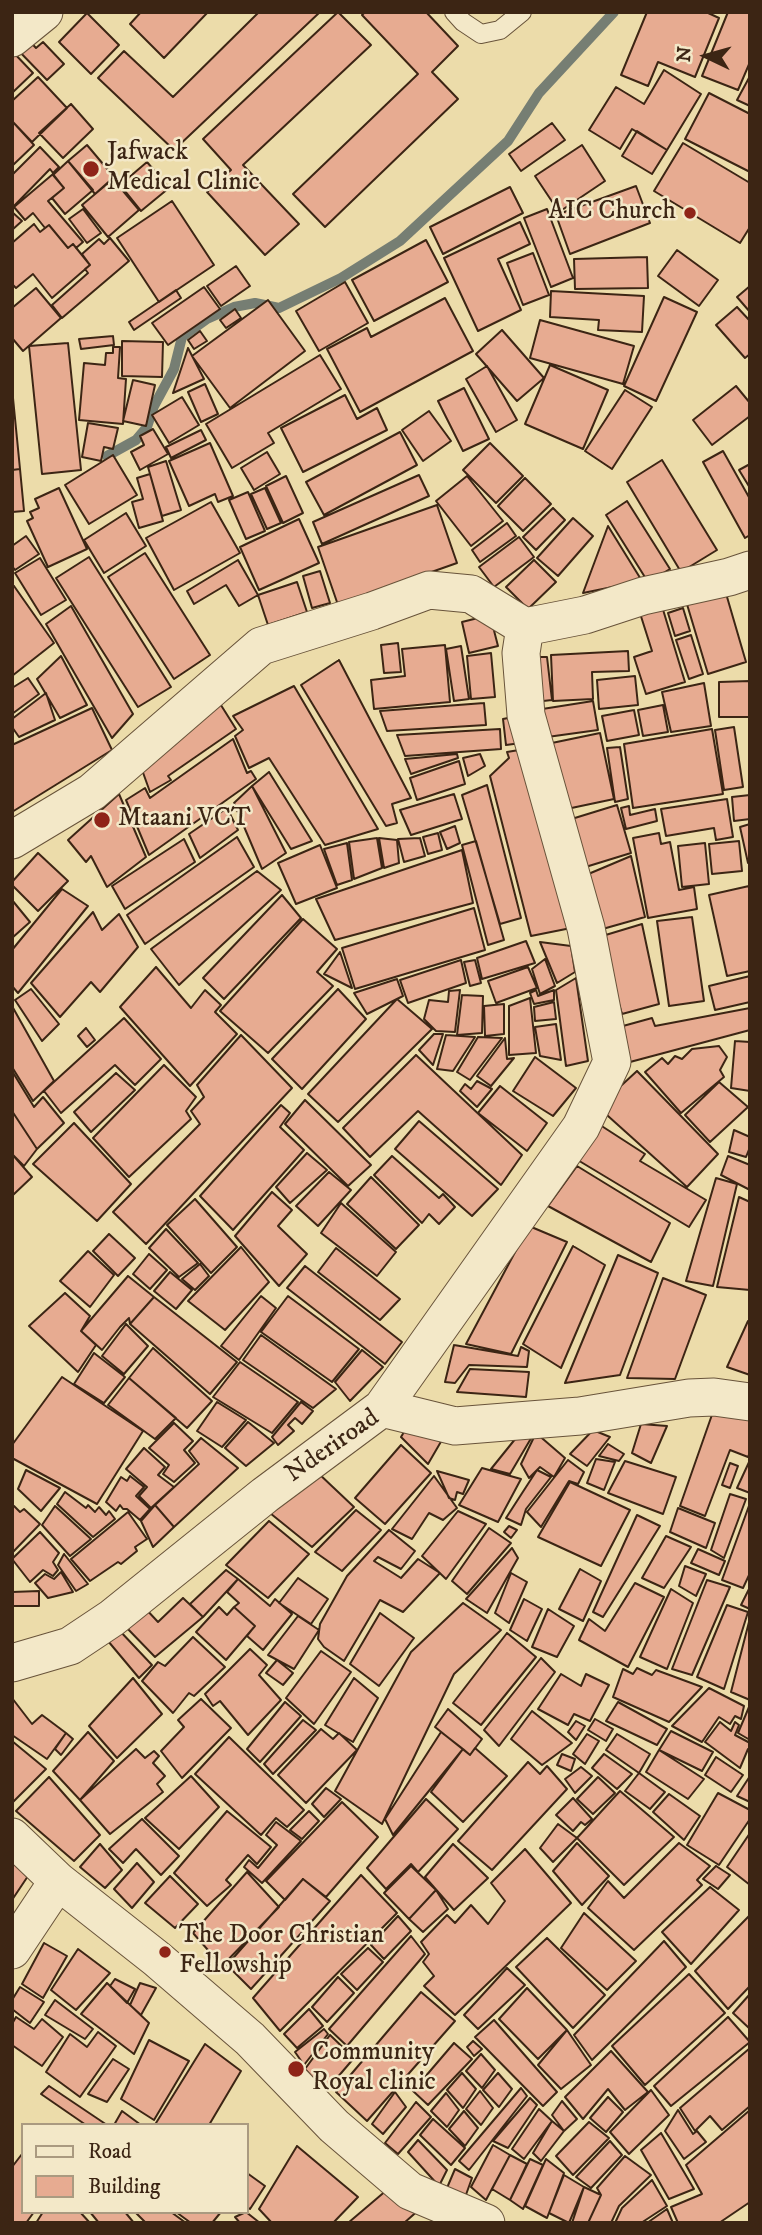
<!DOCTYPE html>
<html>
<head>
<meta charset="utf-8">
<style>
  body { margin:0 }
  #map { position:relative; width:762px; height:2235px; overflow:hidden; background:#ecdcaa; font-family:"IM FELL DW Pica",serif }
  canvas { display:block }
  .frame { position:absolute; inset:0; border:14px solid #3c2514; pointer-events:none }
  .legend { position:absolute; left:21px; top:2123px; width:228px; height:91px; box-sizing:border-box; background:#f3e8c8; border:2px solid #aa9a80; margin:0; padding:9px 12px; list-style:none; font-size:21px; color:#3c2514 }
  .legend li { display:flex; align-items:center; gap:14px; height:35px }
  .legend b { width:35px; border:2px solid #aa9a80 }
  .north { position:absolute; left:671px; top:21px; width:70px; height:70px; -webkit-text-stroke:5px #f3e8c8; paint-order:stroke; rotate:275deg; font-size:19px; font-weight:700; line-height:28px; text-align:center; color:#3c2514 }
  .north::after { content:''; display:block; margin:auto; width:24px; height:32px; background:#3c2514; clip-path:polygon(50% 0,100% 100%,50% 72%,0 100%) }
</style>
</head>
<body>
<div id="map">
<canvas width="762" height="2235"></canvas>
<div class="frame"></div>
<ul class="legend">
<li><b style="height:9px;background:#f3e8c8"></b>Road</li>
<li><b style="height:19px;background:#e7ab91"></b>Building</li>
</ul>
<div class="north">N</div>
</div>
<script>
const g = document.querySelector('canvas').getContext('2d');
g.lineJoin = 'round';
function shape(rows) {
  const path = new Path2D();
  for (const r of rows) {
    path.moveTo(r[0], r[1]);
    for (let i = 2; i < r.length; i += 2) path.lineTo(r[i], r[i + 1]);
  }
  return path;
}
function strokePath(path, color, width, dash) {
  g.strokeStyle = color;
  g.lineWidth = width;
  g.lineCap = dash ? 'butt' : 'round';
  g.setLineDash(dash || []);
  g.stroke(path);
}
function paint(path, color) {
  g.fillStyle = color;
  g.fill(path, 'evenodd');
}
function write(font, color, halo, rows, align = 'center') {
  g.font = font + ' "IM FELL DW Pica",serif';
  g.lineWidth = 5;
  g.setLineDash([]);
  g.textBaseline = 'middle';
  g.strokeStyle = halo;
  g.fillStyle = color;
  for (const [text, x, y, turn = 0] of rows) {
    g.save();
    g.translate(x, y);
    g.rotate((+turn || 0) * Math.PI / 180);
    g.textAlign = isNaN(turn) ? turn : align;
    if (halo) g.strokeText(text, 0, 0);
    g.fillText(text, 0, 0);
    g.restore();
  }
}
strokePath(shape([
  [107,456,136,440,147,427,154,406,174,369,182,337,207,319,234,307,255,303,279,308,341,278,400,241,508,141,539,93,614,12]
]), '#767e73', 10);
const building = shape([
  [141,12,208,12,164,58,130,24,141,12],
  [259,12,320,12,174,150,98,78,124,51,173,97,259,12],
  [338,12,371,45,243,165,299,224,265,255,207,192,231,170,203,139,338,12],
  [365,12,426,12,458,46,432,72,458,99,325,227,293,194,418,74,362,15,365,12],
  [647,12,706,12,719,18,695,77,658,62,648,86,621,75,647,12],
  [728,12,750,12,750,62,738,90,702,76,728,12],
  [87,13,119,45,91,74,59,42,87,13],
  [25,36,36,48,43,42,64,64,47,80,14,46,25,36],
  [12,51,33,73,12,93,12,51],
  [664,70,701,94,667,150,632,129,620,149,589,130,616,87,644,104,664,70],
  [750,76,750,106,737,100,750,76],
  [38,77,67,108,32,142,12,121,12,101,38,77],
  [709,93,750,114,750,172,685,139,709,93],
  [71,104,93,129,63,158,39,133,71,104],
  [12,121,34,145,12,166,12,121],
  [552,123,565,140,521,171,509,154,552,123],
  [637,131,667,150,652,174,622,156,637,131],
  [683,143,750,183,750,227,740,243,654,191,683,143],
  [87,145,114,177,95,194,68,161,87,145],
  [582,145,605,181,559,212,535,176,582,145],
  [40,147,59,167,53,173,50,169,12,208,12,175,40,147],
  [68,161,93,190,65,214,52,198,64,188,53,175,68,161],
  [147,162,169,188,141,211,120,185,147,162],
  [53,174,64,188,48,201,83,242,76,248,73,244,68,248,49,225,45,228,33,213,25,220,14,207,53,174],
  [113,179,139,210,108,237,82,205,113,179],
  [636,186,650,223,570,254,556,215,636,186],
  [510,187,523,213,443,254,430,227,510,187],
  [172,201,214,265,159,302,117,238,172,201],
  [83,209,101,233,87,243,69,219,83,209],
  [547,209,573,278,551,287,524,218,547,209],
  [12,212,22,221,12,230,12,212],
  [520,222,530,244,498,259,521,310,478,331,444,258,520,222],
  [34,224,40,232,49,225,68,248,73,244,90,265,52,298,33,274,16,288,12,284,12,243,34,224],
  [110,238,129,261,62,318,52,305,88,273,85,269,90,265,82,254,99,239,104,244,110,238],
  [426,240,448,282,374,321,352,280,426,240],
  [677,250,718,280,699,306,658,276,677,250],
  [533,253,549,295,523,305,507,263,533,253],
  [647,257,648,288,575,289,574,259,647,257],
  [236,266,250,286,221,306,207,286,236,266],
  [345,282,368,323,319,351,296,311,345,282],
  [750,286,750,312,737,297,750,286],
  [204,287,220,309,168,345,152,323,204,287],
  [36,288,61,318,23,351,12,338,12,308,36,288],
  [176,290,181,298,134,330,129,322,176,290],
  [551,291,644,296,642,332,598,330,599,320,550,317,551,291],
  [664,297,697,312,656,401,624,386,664,297],
  [445,298,473,351,360,412,327,349,367,328,371,337,445,298],
  [268,300,305,351,230,408,192,356,268,300],
  [737,307,750,321,750,354,745,358,716,325,737,307],
  [235,309,241,318,226,328,220,320,235,309],
  [540,320,634,346,623,384,530,358,540,320],
  [502,330,544,378,517,401,476,354,502,330],
  [200,331,207,341,194,349,188,340,200,331],
  [113,336,114,345,81,349,79,339,113,336],
  [122,341,163,342,162,377,122,376,122,341],
  [68,343,81,470,42,474,29,346,68,343],
  [113,347,120,347,118,378,126,379,123,424,79,420,84,363,105,365,106,353,113,353,113,347],
  [188,348,204,379,173,393,188,348],
  [320,355,341,389,268,433,274,443,232,468,206,424,320,355],
  [550,365,608,390,583,449,525,424,550,365],
  [487,366,517,420,496,432,466,379,487,366],
  [133,380,155,385,146,426,123,421,133,380],
  [205,384,218,414,201,422,188,392,205,384],
  [736,386,750,403,750,416,712,445,693,420,736,386],
  [464,388,489,439,463,451,438,401,464,388],
  [625,390,652,407,612,469,585,451,625,390],
  [345,395,357,419,377,408,387,430,303,472,281,428,345,395],
  [182,397,199,425,169,443,152,415,182,397],
  [13,398,20,469,12,470,12,398,13,398],
  [429,411,451,441,423,461,402,430,429,411],
  [88,423,118,428,113,449,104,447,101,461,82,457,88,423],
  [153,429,168,454,140,470,131,452,144,445,140,436,153,429],
  [201,430,206,440,171,458,166,447,201,430],
  [400,432,417,465,324,515,306,482,400,432],
  [210,443,233,496,218,502,215,494,189,506,169,461,210,443],
  [490,443,523,476,496,503,463,470,490,443],
  [723,451,750,499,750,535,745,538,703,462,723,451],
  [267,452,280,474,254,490,241,468,267,452],
  [113,455,137,495,89,524,65,485,113,455],
  [662,460,717,550,681,572,627,482,662,460],
  [166,461,181,510,162,516,148,467,166,461],
  [750,464,750,488,739,470,750,464],
  [20,469,24,511,12,512,12,470,20,469],
  [150,474,163,521,139,528,132,502,143,499,137,478,150,474],
  [419,475,429,496,322,544,313,522,419,475],
  [286,476,303,513,283,523,266,486,286,476],
  [467,476,503,521,471,546,436,501,467,476],
  [525,478,551,504,523,531,498,506,525,478],
  [59,488,87,549,48,567,27,521,33,518,30,512,39,508,35,499,59,488],
  [265,488,281,523,267,529,251,494,265,488],
  [248,492,265,531,246,539,229,500,248,492],
  [627,501,670,569,648,582,606,515,627,501],
  [211,502,240,553,174,590,146,538,211,502],
  [437,505,457,563,338,605,318,547,437,505],
  [553,508,565,520,536,550,523,537,553,508],
  [126,513,146,546,104,573,84,540,126,513],
  [573,518,593,536,558,576,537,558,573,518],
  [299,519,319,563,259,590,240,547,299,519],
  [507,523,516,536,480,562,472,550,507,523],
  [608,526,642,581,583,593,608,526],
  [26,536,39,554,15,570,12,566,12,546,26,536],
  [519,537,534,557,494,587,479,567,519,537],
  [145,553,210,655,174,679,108,577,145,553],
  [89,557,171,687,138,707,56,578,89,557],
  [40,558,66,600,41,615,15,573,40,558],
  [238,560,258,595,239,606,226,585,194,604,187,591,238,560],
  [534,560,556,582,528,609,506,587,534,560],
  [320,571,330,603,312,608,303,576,320,571],
  [297,582,307,612,268,625,258,595,297,582],
  [14,586,54,643,12,676,12,588,14,586],
  [725,590,746,662,708,674,686,601,725,590],
  [661,603,685,682,646,694,634,657,652,651,639,610,661,603],
  [71,606,133,714,112,738,46,624,71,606],
  [683,608,690,631,675,636,668,613,683,608],
  [490,615,498,646,469,653,462,622,490,615],
  [691,635,703,674,689,679,676,640,691,635],
  [398,643,401,672,384,673,381,645,398,643],
  [445,645,450,702,374,709,371,680,405,676,402,649,445,645],
  [461,646,469,699,454,701,446,649,461,646],
  [628,651,629,671,592,672,593,699,553,701,551,655,628,651],
  [491,653,495,697,471,699,467,656,491,653],
  [61,656,87,705,60,718,37,679,61,656],
  [540,657,547,657,552,700,534,702,540,657],
  [339,660,411,798,392,804,397,823,386,826,301,685,339,660],
  [635,676,638,705,599,709,597,680,635,676],
  [28,678,39,694,12,714,12,688,28,678],
  [750,681,750,717,719,717,719,682,750,681],
  [704,683,711,726,671,732,662,692,704,683],
  [294,686,378,829,325,845,269,758,249,768,235,736,243,730,233,716,294,686],
  [46,693,55,720,19,737,12,727,12,719,46,693],
  [593,701,598,730,540,738,536,710,593,701],
  [219,702,236,729,168,776,171,780,150,792,141,767,219,702],
  [484,703,486,725,387,731,380,711,484,703],
  [663,705,668,732,643,736,638,710,663,705],
  [92,708,112,750,12,812,12,745,92,708],
  [634,710,639,735,607,741,602,716,634,710],
  [518,716,521,743,506,745,503,719,518,716],
  [734,727,743,787,724,790,715,730,734,727],
  [500,729,501,749,405,756,397,735,500,729],
  [712,729,723,794,633,808,624,744,712,729],
  [600,733,614,799,562,810,547,744,600,733],
  [233,739,247,773,251,771,256,779,149,855,126,800,145,788,150,798,233,739],
  [620,747,628,799,615,802,607,748,620,747],
  [525,749,571,928,531,936,490,776,509,758,507,752,525,749],
  [457,754,458,758,411,774,405,759,457,754],
  [480,754,485,766,468,776,463,758,480,754],
  [459,761,465,784,417,800,410,778,459,761],
  [269,772,312,841,291,849,252,786,269,772],
  [487,785,521,918,500,924,462,795,487,785],
  [252,786,286,853,262,869,234,803,252,786],
  [119,794,146,857,107,887,91,856,86,862,68,840,119,794],
  [454,794,462,819,411,835,400,810,454,794],
  [750,795,750,819,734,821,732,797,750,795],
  [727,799,733,837,716,840,714,828,666,836,661,809,727,799],
  [617,805,631,853,579,869,565,821,617,805],
  [629,806,630,815,655,809,657,821,626,829,621,808,629,806],
  [227,808,238,830,200,858,189,834,227,808],
  [750,824,750,863,748,863,740,827,750,824],
  [455,826,460,843,447,849,440,832,455,826],
  [438,833,442,850,428,854,423,837,438,833],
  [659,833,661,844,670,842,679,890,694,887,697,909,648,918,633,838,659,833],
  [237,837,254,867,145,944,127,915,237,837],
  [377,838,382,868,354,879,349,842,377,838],
  [379,838,397,840,399,863,384,868,379,838],
  [420,838,425,856,404,862,398,839,420,838],
  [184,839,195,862,125,909,112,886,184,839],
  [476,841,504,940,488,945,462,845,476,841],
  [739,841,742,871,712,874,709,844,739,841],
  [347,843,352,880,337,885,324,849,347,843],
  [705,843,709,884,682,887,678,846,705,843],
  [320,845,337,888,296,904,278,863,320,845],
  [462,850,473,903,335,940,316,899,462,850],
  [38,853,68,881,38,911,12,885,12,882,38,853],
  [631,856,645,917,599,930,586,875,631,856],
  [257,871,281,890,179,985,151,949,257,871],
  [749,886,750,971,727,976,709,895,749,886],
  [62,889,88,906,18,993,12,986,12,950,62,889],
  [282,895,301,918,224,999,203,978,282,895],
  [12,900,30,922,12,938,12,900],
  [474,908,485,950,355,989,342,948,474,908],
  [93,912,102,930,119,914,138,947,100,992,91,982,60,1017,31,983,93,912],
  [692,917,704,1001,669,1006,657,921,692,917],
  [303,919,337,949,317,972,333,986,268,1053,220,1011,303,919],
  [642,924,659,1004,622,1014,599,937,642,924],
  [526,941,535,963,482,979,477,958,526,941],
  [540,942,571,946,575,972,557,983,540,942],
  [340,952,352,988,324,974,340,952],
  [545,959,555,986,540,994,532,969,545,959],
  [461,960,466,983,408,1003,400,980,461,960],
  [475,960,481,983,470,986,464,962,475,960],
  [156,967,191,1008,205,990,221,1005,215,1012,237,1034,190,1086,120,1007,156,967],
  [528,967,537,988,496,1003,488,981,528,967],
  [750,976,750,1002,715,1010,709,986,750,976],
  [576,978,588,1061,566,1066,556,990,576,978],
  [397,979,403,996,367,1014,354,993,397,979],
  [31,989,59,1024,42,1041,15,1000,31,989],
  [338,989,366,1019,302,1089,272,1059,338,989],
  [460,990,455,1032,436,1031,424,1019,429,1000,448,1002,449,991,460,990],
  [536,990,538,996,554,990,554,1000,534,1004,530,993,536,990],
  [462,995,483,996,482,1033,457,1035,462,995],
  [530,998,536,1053,509,1055,509,1006,530,998],
  [397,999,432,1029,338,1122,308,1094,397,999],
  [554,1002,556,1019,535,1021,534,1007,554,1002],
  [504,1004,504,1034,485,1036,484,1006,504,1004],
  [12,1006,54,1081,33,1101,12,1067,12,1006],
  [750,1008,750,1030,630,1062,623,1026,652,1018,655,1026,750,1008],
  [124,1018,161,1059,135,1085,115,1065,61,1113,44,1091,124,1018],
  [556,1024,561,1060,540,1056,535,1027,556,1024],
  [86,1028,95,1040,87,1047,78,1036,86,1028],
  [434,1034,443,1034,433,1065,419,1050,434,1034],
  [241,1035,292,1088,146,1244,113,1212,200,1124,191,1111,204,1097,197,1085,241,1035],
  [446,1035,475,1037,453,1071,437,1069,446,1035],
  [478,1037,502,1038,470,1080,457,1072,478,1037],
  [505,1038,507,1059,514,1058,491,1086,477,1076,505,1038],
  [735,1041,750,1042,750,1091,731,1088,735,1041],
  [719,1046,727,1057,720,1070,724,1077,681,1113,645,1072,662,1058,668,1064,675,1056,682,1059,692,1049,719,1046],
  [416,1055,522,1155,501,1185,418,1111,370,1157,343,1128,416,1055],
  [535,1057,576,1088,553,1116,513,1091,535,1057],
  [164,1065,196,1097,186,1111,191,1119,129,1177,93,1138,164,1065],
  [12,1071,34,1107,43,1097,64,1123,37,1149,12,1111,12,1071],
  [637,1071,718,1154,687,1187,598,1107,637,1071],
  [116,1073,135,1090,91,1132,74,1112,116,1073],
  [477,1081,492,1089,477,1107,460,1091,465,1084,471,1089,477,1081],
  [719,1082,748,1107,710,1142,685,1115,719,1082],
  [500,1086,547,1123,527,1151,478,1113,500,1086],
  [305,1100,371,1165,348,1186,285,1124,305,1100],
  [281,1105,290,1113,280,1127,304,1150,233,1230,200,1196,281,1105],
  [12,1111,37,1149,24,1166,12,1154,12,1111],
  [419,1121,498,1189,472,1216,395,1149,419,1121],
  [74,1123,131,1184,97,1221,33,1164,74,1123],
  [597,1123,645,1154,640,1161,706,1200,689,1227,576,1159,597,1123],
  [734,1130,750,1137,750,1147,746,1157,729,1152,734,1130],
  [307,1153,327,1170,290,1203,276,1187,307,1153],
  [12,1154,32,1177,13,1195,12,1195,12,1154],
  [392,1156,439,1198,443,1194,455,1207,439,1224,429,1214,422,1223,374,1175,392,1156],
  [728,1156,750,1165,750,1190,721,1175,728,1156],
  [577,1166,670,1223,651,1262,548,1206,577,1166],
  [329,1172,351,1190,318,1226,296,1206,329,1172],
  [371,1177,419,1225,396,1249,347,1204,371,1177],
  [716,1178,737,1184,713,1286,686,1281,716,1178],
  [272,1192,292,1210,278,1226,307,1254,279,1286,235,1236,272,1192],
  [739,1197,750,1202,750,1290,717,1287,739,1197],
  [195,1199,237,1247,211,1273,167,1225,195,1199],
  [341,1203,396,1252,377,1276,321,1233,341,1203],
  [529,1226,567,1242,511,1354,466,1344,529,1226],
  [166,1229,198,1263,179,1277,149,1248,166,1229],
  [109,1234,135,1258,118,1276,93,1251,109,1234],
  [573,1246,605,1265,561,1368,523,1344,573,1246],
  [241,1247,269,1282,225,1330,188,1301,241,1247],
  [336,1248,400,1299,380,1320,318,1272,336,1248],
  [88,1251,114,1275,90,1307,60,1281,88,1251],
  [149,1254,167,1270,150,1289,133,1274,149,1254],
  [618,1255,658,1273,620,1375,565,1383,618,1255],
  [200,1264,209,1276,195,1290,182,1279,200,1264],
  [305,1266,402,1342,385,1364,287,1288,305,1266],
  [170,1272,192,1290,176,1309,154,1291,170,1272],
  [128,1276,154,1297,130,1324,129,1318,120,1327,102,1350,81,1331,128,1276],
  [663,1278,706,1295,675,1379,627,1378,663,1278],
  [65,1293,90,1316,81,1331,96,1345,78,1372,29,1326,65,1293],
  [261,1296,276,1308,239,1360,221,1346,261,1296],
  [288,1296,359,1349,332,1382,261,1332,288,1296],
  [154,1297,237,1362,210,1394,130,1324,154,1297],
  [748,1321,750,1322,750,1375,727,1367,748,1321],
  [126,1324,148,1346,124,1374,102,1356,126,1324],
  [261,1335,336,1389,313,1408,243,1360,261,1335],
  [454,1345,518,1356,521,1347,529,1351,527,1367,469,1365,455,1383,445,1382,454,1345],
  [153,1348,212,1401,187,1428,129,1378,153,1348],
  [362,1350,383,1367,350,1401,335,1382,362,1350],
  [94,1353,125,1377,104,1403,74,1384,94,1353],
  [240,1362,298,1402,272,1433,213,1397,240,1362],
  [470,1369,529,1372,526,1397,457,1392,470,1369],
  [62,1377,143,1431,97,1504,12,1458,12,1445,62,1377],
  [129,1378,176,1418,155,1439,108,1405,129,1378],
  [217,1402,246,1420,222,1447,197,1431,217,1402],
  [301,1402,313,1411,302,1424,295,1418,288,1425,294,1431,278,1445,272,1437,301,1402],
  [714,1409,750,1418,750,1452,748,1457,730,1450,705,1516,680,1506,714,1409],
  [248,1422,274,1443,246,1466,225,1448,248,1422],
  [410,1422,446,1433,428,1464,401,1437,410,1422],
  [174,1423,193,1441,184,1450,195,1463,174,1482,163,1474,169,1465,149,1448,174,1423],
  [641,1424,667,1426,651,1463,632,1453,641,1424],
  [593,1430,610,1437,587,1466,570,1454,593,1430],
  [536,1433,565,1458,554,1477,540,1467,529,1478,521,1464,536,1433],
  [533,1435,510,1474,491,1469,516,1438,533,1435],
  [201,1438,238,1468,174,1527,155,1505,199,1464,189,1451,201,1438],
  [608,1444,624,1454,619,1461,599,1456,608,1444],
  [401,1445,431,1473,385,1524,355,1498,401,1445],
  [144,1448,165,1467,158,1475,174,1487,151,1508,139,1496,147,1487,126,1469,144,1448],
  [596,1459,615,1462,604,1490,587,1483,596,1459],
  [568,1460,584,1472,578,1484,569,1481,541,1527,527,1512,568,1460],
  [750,1460,750,1493,737,1488,750,1460],
  [625,1461,676,1477,663,1514,608,1493,625,1461],
  [730,1463,738,1466,730,1488,722,1485,730,1463],
  [482,1468,521,1479,498,1522,459,1505,482,1468],
  [26,1470,60,1488,41,1511,18,1489,26,1470],
  [537,1470,551,1477,526,1509,521,1525,506,1518,537,1470],
  [437,1471,469,1480,463,1494,457,1492,455,1500,449,1498,437,1471],
  [317,1472,354,1507,312,1547,265,1509,317,1472],
  [130,1476,144,1487,136,1496,150,1509,140,1520,127,1509,123,1509,120,1505,116,1511,106,1502,121,1477,127,1481,130,1476],
  [434,1476,457,1508,443,1520,429,1513,412,1539,392,1529,434,1476],
  [570,1482,630,1510,601,1566,538,1537,570,1482],
  [65,1492,86,1508,88,1505,95,1512,99,1507,106,1515,109,1511,115,1519,93,1537,57,1504,65,1492],
  [730,1494,746,1499,724,1558,711,1550,730,1494],
  [750,1503,750,1573,743,1588,722,1580,750,1503],
  [155,1505,174,1527,153,1547,141,1521,155,1505],
  [14,1506,20,1512,24,1509,40,1524,12,1553,12,1508,14,1506],
  [55,1506,91,1539,70,1556,42,1525,55,1506],
  [678,1508,715,1523,706,1548,670,1532,678,1508],
  [356,1510,381,1530,342,1571,315,1552,356,1510],
  [458,1511,486,1524,446,1579,422,1556,458,1511],
  [128,1512,147,1539,135,1547,137,1551,121,1564,118,1562,90,1581,71,1559,128,1512],
  [637,1515,660,1526,603,1617,593,1612,637,1515],
  [269,1521,309,1554,268,1598,226,1565,269,1521],
  [509,1526,517,1530,511,1538,504,1532,509,1526],
  [489,1528,511,1543,467,1594,452,1581,489,1528],
  [389,1530,415,1551,401,1569,378,1557,374,1561,401,1578,418,1559,440,1573,403,1612,380,1600,344,1661,324,1647,318,1639,320,1624,347,1576,389,1530],
  [40,1532,59,1553,53,1562,58,1570,53,1576,43,1570,30,1582,12,1559,40,1532],
  [666,1536,691,1547,664,1588,642,1578,666,1536],
  [512,1548,518,1558,487,1613,466,1599,512,1548],
  [698,1549,725,1561,719,1575,691,1563,698,1549],
  [64,1554,88,1584,76,1591,58,1565,64,1554],
  [685,1566,706,1574,696,1596,679,1586,685,1566],
  [580,1569,601,1581,583,1621,559,1609,580,1569],
  [226,1570,238,1579,203,1617,190,1604,226,1570],
  [61,1572,73,1592,48,1598,35,1583,45,1574,54,1579,61,1572],
  [511,1573,527,1582,509,1623,495,1613,511,1573],
  [298,1578,328,1599,311,1624,279,1603,298,1578],
  [238,1579,270,1606,275,1599,292,1614,263,1650,247,1636,255,1626,234,1607,239,1603,227,1592,238,1579],
  [707,1580,730,1587,692,1675,672,1669,707,1580],
  [635,1583,664,1597,628,1667,579,1640,589,1619,605,1631,635,1583],
  [750,1587,750,1609,741,1605,750,1587],
  [671,1589,693,1603,667,1669,640,1657,671,1589],
  [39,1591,39,1606,12,1606,12,1592,39,1591],
  [183,1598,203,1617,155,1657,125,1626,144,1607,158,1622,183,1598],
  [524,1599,542,1609,527,1641,510,1630,524,1599],
  [463,1603,501,1630,454,1674,382,1824,335,1791,411,1652,463,1603],
  [727,1605,748,1612,724,1689,697,1677,727,1605],
  [219,1607,227,1615,234,1607,255,1626,226,1660,196,1632,219,1607],
  [548,1609,574,1626,557,1657,532,1647,548,1609],
  [380,1613,414,1638,379,1686,350,1664,380,1613],
  [298,1616,319,1630,294,1669,268,1655,298,1616],
  [750,1618,750,1700,731,1692,750,1618],
  [119,1630,152,1665,139,1678,108,1641,119,1630],
  [507,1633,536,1657,481,1725,453,1703,507,1633],
  [193,1637,225,1667,194,1696,189,1693,173,1713,142,1681,158,1662,165,1666,193,1637],
  [250,1649,267,1665,259,1675,281,1700,248,1735,220,1701,213,1706,205,1694,250,1649],
  [321,1651,351,1672,314,1724,286,1698,321,1651],
  [541,1658,555,1672,499,1746,484,1730,541,1658],
  [277,1660,293,1673,283,1685,266,1673,277,1660],
  [637,1668,652,1675,656,1670,702,1687,669,1722,613,1697,623,1669,633,1674,637,1668],
  [561,1674,581,1686,586,1674,609,1685,590,1721,574,1714,568,1725,538,1709,561,1674],
  [133,1678,162,1714,117,1758,89,1726,133,1678],
  [354,1678,378,1698,353,1742,325,1725,354,1678],
  [709,1688,744,1706,741,1719,735,1716,730,1724,719,1717,702,1742,672,1726,709,1688],
  [12,1698,32,1724,42,1715,66,1733,47,1759,12,1735,12,1698],
  [201,1699,231,1728,182,1778,161,1751,184,1727,178,1720,201,1699],
  [285,1702,301,1716,260,1762,247,1749,285,1702],
  [618,1702,667,1729,657,1745,606,1721,618,1702],
  [749,1707,750,1708,750,1740,738,1733,749,1707],
  [448,1709,482,1739,470,1755,435,1727,448,1709],
  [532,1711,572,1743,542,1765,511,1739,532,1711],
  [595,1719,613,1729,606,1741,588,1730,595,1719],
  [303,1720,316,1730,273,1774,264,1764,303,1720],
  [576,1721,585,1726,576,1740,568,1732,576,1721],
  [720,1722,731,1731,735,1722,739,1725,735,1735,750,1743,750,1750,748,1749,740,1768,705,1742,720,1722],
  [321,1729,333,1739,339,1733,357,1750,306,1803,278,1775,321,1729],
  [671,1731,713,1752,702,1771,659,1750,671,1731],
  [88,1732,114,1761,80,1800,53,1771,88,1732],
  [441,1732,463,1749,393,1835,385,1819,441,1732],
  [66,1733,73,1739,61,1755,55,1749,66,1733],
  [587,1734,599,1741,585,1764,573,1754,587,1734],
  [617,1734,650,1754,639,1773,606,1750,617,1734],
  [229,1737,304,1810,287,1827,276,1818,261,1835,195,1774,229,1737],
  [12,1741,46,1769,12,1803,12,1741],
  [475,1748,507,1776,463,1822,431,1792,463,1749,470,1755,475,1748],
  [136,1749,145,1758,154,1751,159,1756,153,1763,165,1776,157,1784,163,1792,110,1834,80,1800,136,1749],
  [659,1750,704,1779,688,1799,646,1772,659,1750],
  [562,1754,575,1759,571,1771,557,1765,562,1754],
  [604,1754,632,1774,617,1789,592,1768,604,1754],
  [716,1757,743,1775,731,1792,705,1775,716,1757],
  [528,1762,540,1774,547,1766,567,1789,492,1870,458,1841,528,1762],
  [581,1767,592,1776,575,1793,565,1779,581,1767],
  [639,1773,665,1792,650,1809,625,1791,639,1773],
  [191,1776,219,1807,179,1849,145,1818,191,1776],
  [750,1776,750,1802,737,1796,750,1776],
  [49,1777,100,1835,74,1861,16,1811,49,1777],
  [598,1777,615,1793,593,1814,577,1799,598,1777],
  [326,1788,341,1799,324,1817,312,1804,326,1788],
  [620,1791,674,1837,624,1885,577,1838,620,1791],
  [718,1793,750,1810,750,1819,719,1865,687,1845,718,1793],
  [669,1794,700,1816,684,1840,653,1812,669,1794],
  [573,1798,592,1819,585,1825,581,1822,573,1831,556,1815,573,1798],
  [426,1799,458,1829,418,1872,411,1864,386,1889,367,1868,426,1799],
  [342,1802,378,1837,326,1897,303,1879,285,1900,266,1881,342,1802],
  [227,1811,271,1847,257,1864,248,1855,226,1880,231,1885,207,1906,174,1873,227,1811],
  [309,1811,319,1821,302,1839,290,1830,309,1811],
  [142,1819,179,1856,161,1875,136,1849,123,1863,109,1849,142,1819],
  [276,1822,301,1841,262,1883,244,1867,249,1860,258,1868,277,1845,266,1835,276,1822],
  [558,1824,577,1838,553,1862,540,1848,558,1824],
  [750,1833,750,1885,727,1867,750,1833],
  [577,1843,609,1876,582,1905,553,1871,577,1843],
  [679,1843,710,1866,697,1880,702,1885,634,1950,588,1908,608,1881,624,1898,679,1843],
  [100,1844,122,1870,105,1888,80,1867,100,1844],
  [453,1844,488,1878,454,1910,425,1877,453,1844],
  [525,1849,571,1903,455,2015,424,1986,434,1976,423,1962,429,1954,421,1942,447,1915,455,1923,471,1905,488,1924,505,1901,491,1883,525,1849],
  [12,1857,28,1876,12,1900,12,1857],
  [137,1863,154,1882,132,1908,114,1889,137,1863],
  [411,1866,436,1890,409,1919,384,1893,411,1866],
  [716,1866,730,1875,718,1889,703,1879,716,1866],
  [247,1872,279,1907,222,1966,193,1933,247,1872],
  [361,1875,397,1913,280,2031,253,1998,361,1875],
  [170,1876,198,1904,175,1928,145,1903,170,1876],
  [303,1879,330,1901,251,1989,227,1965,303,1879],
  [710,1887,739,1910,691,1964,662,1932,710,1887],
  [436,1890,448,1909,423,1932,409,1919,436,1890],
  [584,1913,636,1961,607,1990,561,1948,584,1913],
  [750,1915,750,1986,728,2009,695,1971,750,1915],
  [398,1916,411,1931,384,1959,371,1945,398,1916],
  [411,1936,425,1954,347,2046,329,2029,411,1936],
  [547,1938,605,1995,573,2028,516,1967,547,1938],
  [664,1941,686,1967,592,2060,574,2035,664,1941],
  [44,1943,67,1956,43,1998,22,1984,44,1943],
  [368,1948,383,1962,357,1990,341,1974,368,1948],
  [78,1949,110,1973,76,2010,51,1990,78,1949],
  [507,1968,525,1985,478,2029,464,2015,507,1968],
  [689,1974,725,2013,645,2085,612,2046,689,1974],
  [338,1977,354,1993,327,2022,312,2007,338,1977],
  [115,1979,135,1989,127,2003,110,1986,115,1979],
  [107,1983,149,2023,134,2054,81,2014,107,1983],
  [140,1983,156,1988,141,2015,130,2005,140,1983],
  [20,1987,44,2002,30,2023,12,2009,12,2000,20,1987],
  [527,1988,567,2030,538,2059,499,2019,527,1988],
  [421,1992,455,2021,367,2121,336,2092,421,1992],
  [750,1994,750,2029,733,2013,750,1994],
  [55,2000,93,2029,85,2039,45,2015,55,2000],
  [309,2009,323,2026,297,2048,284,2034,309,2009],
  [16,2017,34,2029,42,2019,63,2037,42,2066,12,2045,12,2024,16,2017],
  [728,2017,750,2042,671,2106,654,2086,728,2017],
  [494,2020,557,2092,543,2106,475,2037,494,2020],
  [324,2029,328,2034,304,2065,295,2052,324,2029],
  [567,2030,591,2065,561,2089,538,2065,567,2030],
  [98,2032,116,2046,80,2097,46,2072,70,2034,87,2047,98,2032],
  [330,2035,354,2058,325,2092,305,2069,330,2035],
  [149,2040,189,2061,154,2120,121,2099,149,2040],
  [473,2041,482,2049,474,2056,467,2047,473,2041],
  [454,2043,472,2059,428,2105,413,2091,454,2043],
  [205,2044,241,2071,209,2125,159,2125,156,2123,205,2044],
  [750,2048,750,2106,722,2130,710,2116,695,2131,680,2108,750,2048],
  [611,2051,648,2092,625,2110,608,2089,583,2119,565,2097,611,2051],
  [481,2054,495,2070,482,2088,466,2071,481,2054],
  [113,2059,129,2069,107,2102,88,2094,113,2059],
  [462,2073,476,2089,463,2108,447,2090,462,2073],
  [498,2073,512,2089,499,2107,483,2090,498,2073],
  [49,2086,107,2125,86,2125,41,2094,49,2086],
  [521,2088,527,2096,469,2170,459,2161,521,2088],
  [651,2090,669,2115,629,2154,610,2132,651,2090],
  [480,2091,493,2108,481,2125,466,2109,480,2091],
  [395,2092,406,2107,383,2134,372,2124,395,2092],
  [446,2093,459,2110,447,2127,431,2111,446,2093],
  [608,2097,623,2112,606,2132,590,2118,608,2097],
  [530,2098,537,2105,508,2148,493,2141,530,2098],
  [562,2101,577,2119,564,2131,552,2115,562,2101],
  [416,2102,431,2117,398,2154,385,2143,416,2102],
  [539,2109,552,2121,524,2159,512,2149,539,2109],
  [678,2110,693,2134,697,2131,706,2142,684,2159,665,2131,678,2110],
  [750,2110,750,2202,719,2223,678,2223,671,2207,702,2194,686,2165,750,2110],
  [122,2111,141,2125,114,2125,122,2111],
  [464,2111,478,2128,465,2146,449,2129,464,2111],
  [433,2119,465,2148,451,2165,420,2135,433,2119],
  [552,2121,564,2131,541,2161,533,2153,552,2121],
  [589,2122,609,2138,573,2175,556,2156,589,2122],
  [661,2133,694,2189,669,2199,641,2150,661,2133],
  [418,2140,447,2170,439,2186,408,2152,418,2140],
  [610,2141,622,2155,591,2188,576,2177,610,2141],
  [493,2145,510,2155,486,2200,471,2187,493,2145],
  [297,2146,358,2197,333,2223,272,2223,259,2209,297,2146],
  [22,2154,23,2212,34,2212,26,2223,12,2223,12,2167,22,2154],
  [510,2155,527,2164,510,2200,492,2189,510,2155],
  [625,2156,651,2175,619,2206,611,2223,588,2223,601,2195,597,2188,625,2156],
  [530,2159,543,2165,523,2209,510,2200,530,2159],
  [546,2159,564,2173,547,2218,525,2206,546,2159],
  [455,2169,472,2178,463,2203,444,2195,455,2169],
  [247,2173,265,2186,250,2209,247,2207,247,2173],
  [564,2175,584,2187,569,2223,549,2213,564,2175],
  [652,2180,667,2206,641,2223,615,2223,622,2208,652,2180],
  [584,2187,601,2195,588,2223,572,2223,584,2187],
  [388,2189,421,2208,404,2223,348,2223,388,2189],
  [667,2209,673,2223,647,2223,667,2209],
  [43,2212,80,2212,90,2223,36,2223,43,2212],
  [90,2212,125,2212,134,2223,99,2223,90,2212],
  [135,2212,171,2212,186,2223,146,2223,135,2212],
  [176,2212,221,2212,212,2223,191,2223,176,2212],
  [246,2212,260,2223,240,2223,235,2217,246,2212]
]);
paint(building, '#e7ab91');
strokePath(building, '#3c2514', 2);
const service = shape([
  [454,12,463,22,481,34,500,30,522,12]
]);
const minor = shape([
  [12,38,44,12],
  [12,840,92,792,261,646,372,611,429,590,471,594,525,627,585,615,643,596,729,577,750,570],
  [382,1408,581,1127,612,1062,586,928,526,715,521,653,525,627],
  [12,1663,70,1646,112,1618,265,1495,382,1408,455,1426,580,1416,689,1398,714,1397,750,1402],
  [12,1837,58,1881,157,1959,250,2039,334,2126,410,2191,486,2223],
  [12,1950,58,1881]
]);
strokePath(service, '#68533a', 20);
strokePath(minor, '#68533a', 39);
strokePath(service, '#f3e8c8', 18);
strokePath(minor, '#f3e8c8', 37);
for (const [x, y, r, color] of [
  [91,169,9,"#8f2418"],
  [690,213,7,"#8f2418"],
  [102,820,9,"#8f2418"],
  [165,1952,7,"#8f2418"],
  [296,2069,9,"#8f2418"]
]) {
  const dot = new Path2D();
  dot.arc(x, y, r, 0, 2 * Math.PI);
  g.fillStyle = color;
  g.fill(dot);
  strokePath(dot, '#f3e8c8', 2.5);
}
write('26px', '#3c2514', '#f3e8c8', [
  ["Jafwack",107,154],
  ["Medical Clinic",107,184],
  ["AIC Church",676,213,"right"],
  ["Mtaani VCT",118,820],
  ["The Door Christian",179,1937],
  ["Fellowship",179,1967],
  ["Community",312,2054],
  ["Royal clinic",312,2084]
], 'left');
write('26px', '#3c2514', '#f3e8c8', [
  ["Nderiroad",333,1447,-35]
]);
</script>
</body>
</html>
